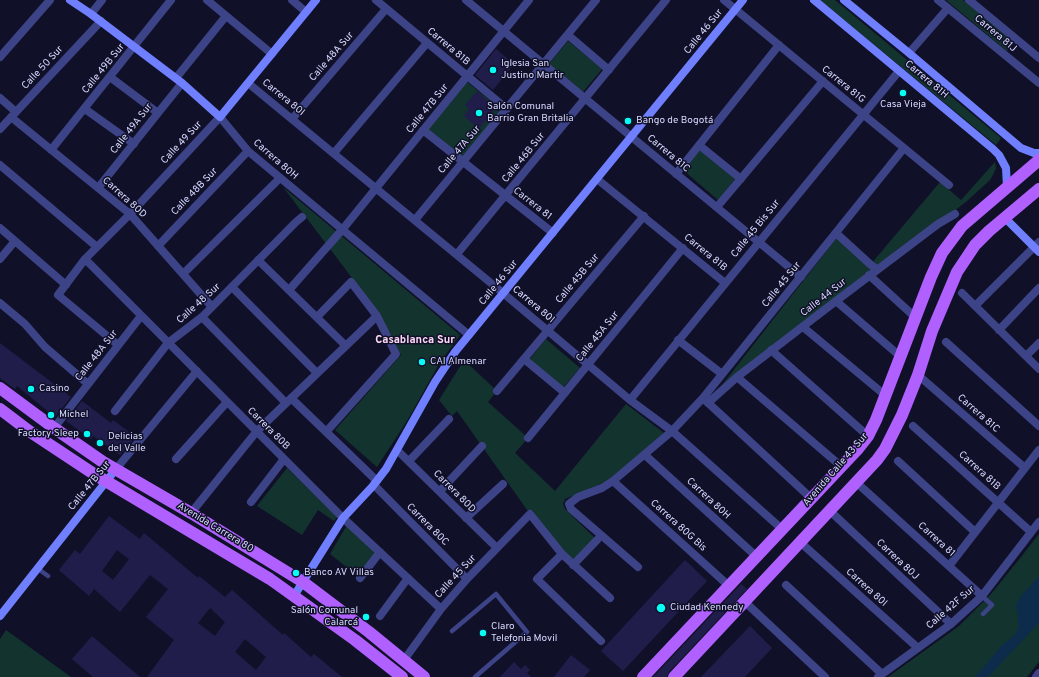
<!DOCTYPE html>
<html>
<head>
<meta charset="utf-8">
<style>
  body { margin:0 }
  canvas { display:block; background:#111029 }
</style>
</head>
<body>
<canvas width="1039" height="677"></canvas>
<script>
const g = document.querySelector('canvas').getContext('2d');
g.lineJoin = 'round';
function paint(path, color) {
  g.fillStyle = color;
  g.fill(path, 'evenodd');
}
function shape(rows) {
  const path = new Path2D();
  for (const r of rows) {
    path.moveTo(r[0], r[1]);
    for (let i = 2; i < r.length; i += 2) path.lineTo(r[i], r[i + 1]);
  }
  return path;
}
function strokePath(path, color, width, dash) {
  g.strokeStyle = color;
  g.lineWidth = width;
  g.lineCap = dash ? 'butt' : 'round';
  g.setLineDash(dash || []);
  g.stroke(path);
}
function write(font, color, halo, rows, align = 'center') {
  g.font = font + ' Overpass,sans-serif';
  g.lineWidth = 3;
  g.setLineDash([]);
  g.textBaseline = 'middle';
  g.strokeStyle = halo;
  g.fillStyle = color;
  for (const [text, x, y, turn = 0] of rows) {
    g.save();
    g.translate(x, y);
    g.rotate((+turn || 0) * Math.PI / 180);
    g.textAlign = isNaN(turn) ? turn : align;
    if (halo) g.strokeText(text, 0, 0);
    g.fillText(text, 0, 0);
    g.restore();
  }
}
paint(shape([
  [820,0,835,0,1001,138,996,145],
  [946,0,963,0,1014,42,1007,51],
  [568,41,602,69,583,92,549,64],
  [467,82,502,110,462,159,427,130],
  [700,150,735,179,718,200,683,170],
  [995,162,996,168,994,173,990,180,967,201,708,403,839,235,871,264,940,182,961,200],
  [283,187,460,335,439,364,407,421,377,467,335,430,401,355,378,312],
  [546,339,580,368,562,389,529,360],
  [464,360,497,391,488,402,528,438,515,453,555,491,626,404,664,433,611,478,603,483,565,499,563,504,565,509,597,540,577,561,563,552,533,511,530,514,457,411,452,416,439,400],
  [287,468,337,517,334,521,318,510,302,535,257,506],
  [347,525,376,552,358,576,330,554],
  [1039,534,1039,662,1027,677,888,677,959,626,991,594,1021,557],
  [6,630,71,677,0,677,0,639]
]), '#13332e');
paint(shape([
  [1039,576,1039,623,988,677,975,677,1003,644,1014,636,1018,629,1018,616,1016,605,1021,596]
]), '#0d2c4b');
paint(shape([
  [496,49,514,64,493,90,475,75],
  [477,91,496,108,479,129,464,116,469,109,465,105],
  [0,343,71,397,55,417,17,386,15,389,0,378],
  [82,401,111,423,113,420,136,437,120,455,93,436,91,439,66,421],
  [109,516,140,539,144,533,198,578,199,576,225,597,232,590,283,635,284,633,311,657,314,654,342,677,147,677,174,640,146,617,168,589,150,575,120,612,94,589,89,596,59,570,75,550,80,554],
  [117,550,129,559,113,580,102,571],
  [210,608,225,622,215,636,198,623],
  [245,639,266,657,256,670,235,652],
  [685,560,707,581,623,671,601,651],
  [741,584,747,589,669,672,667,677,653,677],
  [750,626,772,648,745,677,701,677],
  [92,636,140,677,93,677,72,659],
  [571,655,590,670,584,677,554,677],
  [514,662,521,669,525,665,530,670,527,673,531,677,500,677]
]), '#201d4a');
strokePath(shape([
  [37,568,48,576],
  [982,596,992,605,983,614],
  [452,631,496,594,527,632,475,677]
]), '#3c4387', 4.5);
strokePath(shape([
  [207,0,272,54],
  [292,0,306,12],
  [376,0,507,109],
  [466,0,801,277],
  [724,0,949,185],
  [938,0,1039,83],
  [969,0,1039,58],
  [91,14,102,0],
  [568,35,609,70],
  [909,53,948,8],
  [0,57,50,0],
  [110,77,158,113],
  [176,78,226,16],
  [248,83,503,293,630,400,672,431,783,530],
  [0,98,16,112],
  [85,109,134,144],
  [11,117,130,214,212,307],
  [292,119,386,9],
  [0,129,101,21],
  [423,130,553,233],
  [699,145,741,179],
  [51,150,171,0],
  [334,153,427,43],
  [0,165,97,247],
  [676,174,779,45],
  [597,179,725,283],
  [98,188,182,83],
  [717,207,823,81],
  [415,220,596,0],
  [0,228,66,285],
  [836,233,871,265,877,269],
  [158,246,248,151],
  [457,254,666,0],
  [0,259,15,241],
  [85,259,343,518,441,609],
  [258,260,346,346],
  [183,274,280,178],
  [869,275,916,318],
  [232,287,317,373],
  [289,290,342,230,529,0],
  [962,293,1039,369],
  [836,301,901,357],
  [0,303,25,324,45,347,88,384],
  [975,306,1039,242],
  [202,317,286,403],
  [317,317,351,282,377,316,396,354,326,432],
  [803,327,886,396],
  [999,330,1039,288],
  [678,340,722,374],
  [946,342,1039,426],
  [118,345,58,295,85,259,130,214,220,117,248,151,469,335],
  [771,350,868,436],
  [1026,356,1039,343],
  [524,359,565,393],
  [918,375,1025,468],
  [737,377,842,467],
  [497,391,644,216],
  [291,398,377,481],
  [630,400,899,71],
  [705,400,812,499],
  [708,403,737,377,836,301,938,224,955,214],
  [115,411,168,343,202,317,296,222,302,217],
  [913,426,1031,532],
  [54,428,141,316],
  [528,438,683,248],
  [397,450,497,548],
  [645,455,757,557],
  [176,459,227,402],
  [409,461,449,419],
  [898,461,975,532],
  [116,469,197,371],
  [613,481,729,586],
  [857,483,982,596],
  [374,485,467,579],
  [440,491,482,446],
  [251,502,284,459],
  [830,511,951,624],
  [191,513,257,431,377,316],
  [466,518,503,484],
  [800,542,918,648],
  [562,554,537,579,601,641],
  [573,565,597,540],
  [949,566,1039,450],
  [638,567,571,509,569,504,578,497,602,488,613,481,672,431,703,398,904,148],
  [360,578,380,552],
  [786,585,882,674],
  [745,602,825,677],
  [380,616,408,578],
  [404,660,441,609,467,579,530,514,562,554,610,598],
  [878,677,951,624,982,596,1039,522],
  [1036,677,1039,673]
]), '#3c4387', 8);
strokePath(shape([
  [70,0,91,14,182,83,220,117,316,0],
  [814,0,993,149,999,155,1006,168,1007,187],
  [844,0,909,53,1021,148,1034,153,1039,153],
  [1004,217,1039,252],
  [294,596,343,518,372,487,386,469,435,382,455,352,743,0],
  [0,616,116,469]
]), '#707ffe', 8);
strokePath(shape([
  [0,388,54,428,103,462,191,513,303,582,369,632,424,677],
  [0,409,29,431,94,474,270,579,355,640,402,677],
  [643,677,857,450,868,436,876,420,931,277,942,253,962,226,1039,160],
  [674,677,877,460,885,449,902,415,918,375,932,331,957,272,975,245,989,231,1039,189]
]), '#af60fe', 12);
for (const [x, y, r, color] of [
  [493,70,4,"#06fdf6"],
  [903,93,4,"#06fdf6"],
  [479,113,4,"#06fdf6"],
  [628,121,4,"#06fdf6"],
  [422,362,4,"#06fdf6"],
  [31,389,4,"#06fdf6"],
  [51,415,4,"#06fdf6"],
  [87,434,4,"#06fdf6"],
  [100,443,4,"#06fdf6"],
  [296,573,4,"#06fdf6"],
  [661,608,5,"#06fdf6"],
  [366,617,4,"#06fdf6"],
  [483,633,4,"#06fdf6"]
]) {
  const dot = new Path2D();
  dot.arc(x, y, r, 0, 2 * Math.PI);
  g.fillStyle = color;
  g.fill(dot);
  strokePath(dot, '#111029', 1.5);
}
write('10px', '#d8d9ff', '#111029', [
  ["Calle 46 Sur",704,32,-51],
  ["Carrera 81J",995,34,40],
  ["Carrera 81B",448,47,40],
  ["Calle 48A Sur",332,57,-49],
  ["Calle 50 Sur",43,68,-47],
  ["Calle 49B Sur",104,69,-51],
  ["Carrera 81H",926,80,40],
  ["Carrera 81G",843,85,39],
  ["Carrera 80I",283,98,39],
  ["Calle 47B Sur",428,109,-51],
  ["Calle 49A Sur",132,129,-52],
  ["Calle 49 Sur",182,143,-47],
  ["Calle 47A Sur",460,150,-50],
  ["Carrera 81C",668,154,40],
  ["Calle 46B Sur",524,158,-51],
  ["Carrera 80H",275,160,41],
  ["Calle 48B Sur",195,192,-46],
  ["Carrera 80D",124,198,42],
  ["Carrera 81",532,204,38],
  ["Calle 45 Bis Sur",756,229,-51],
  ["Carrera 81B",705,253,39],
  ["Calle 45B Sur",578,279,-50],
  ["Calle 46 Sur",499,283,-51],
  ["Calle 45 Sur",782,285,-51],
  ["Calle 44 Sur",824,298,-38],
  ["Calle 48 Sur",199,304,-42],
  ["Carrera 80I",533,305,40],
  ["Calle 45A Sur",598,337,-51],
  ["Calle 48A Sur",97,356,-52],
  ["Carrera 81C",978,414,41],
  ["Carrera 80B",268,429,45],
  ["Avenida Calle 43 Sur",836,470,-49],
  ["Carrera 81B",979,471,42],
  ["Calle 47B Sur",90,486,-51],
  ["Carrera 80D",454,492,45],
  ["Carrera 80H",708,499,43],
  ["Carrera 80C",427,525,45],
  ["Carrera 80G Bis",678,526,42],
  ["Avenida Carrera 80",215,528,31],
  ["Carrera 81",936,540,42],
  ["Carrera 80J",897,560,43],
  ["Calle 45 Sur",456,577,-47],
  ["Carrera 80I",866,588,42],
  ["Calle 42F Sur",951,608,-41]
]);
write('10px', '#d8d9ff', '#111029', [
  ["Iglesia San",501,64],
  ["Justino Martir",501,76],
  ["Casa Vieja",903,105,"center"],
  ["Salón Comunal",487,107],
  ["Barrio Gran Britalia",487,119],
  ["Bango de Bogotá",636,121],
  ["CAI Almenar",430,362],
  ["Casino",39,389],
  ["Michel",59,415],
  ["Factory Sleep",79,434,"right"],
  ["Delicias",108,437],
  ["del Valle",108,449],
  ["Banco AV Villas",304,573],
  ["Ciudad Kennedy",670,608],
  ["Salón Comunal",358,611,"right"],
  ["Calarcá",358,623,"right"],
  ["Claro",491,627],
  ["Telefonia Movil",491,639]
], 'left');
write('bold 11px', '#ffdaf6', '#111029', [
  ["Casablanca Sur",415,341]
]);
</script>
</body>
</html>
